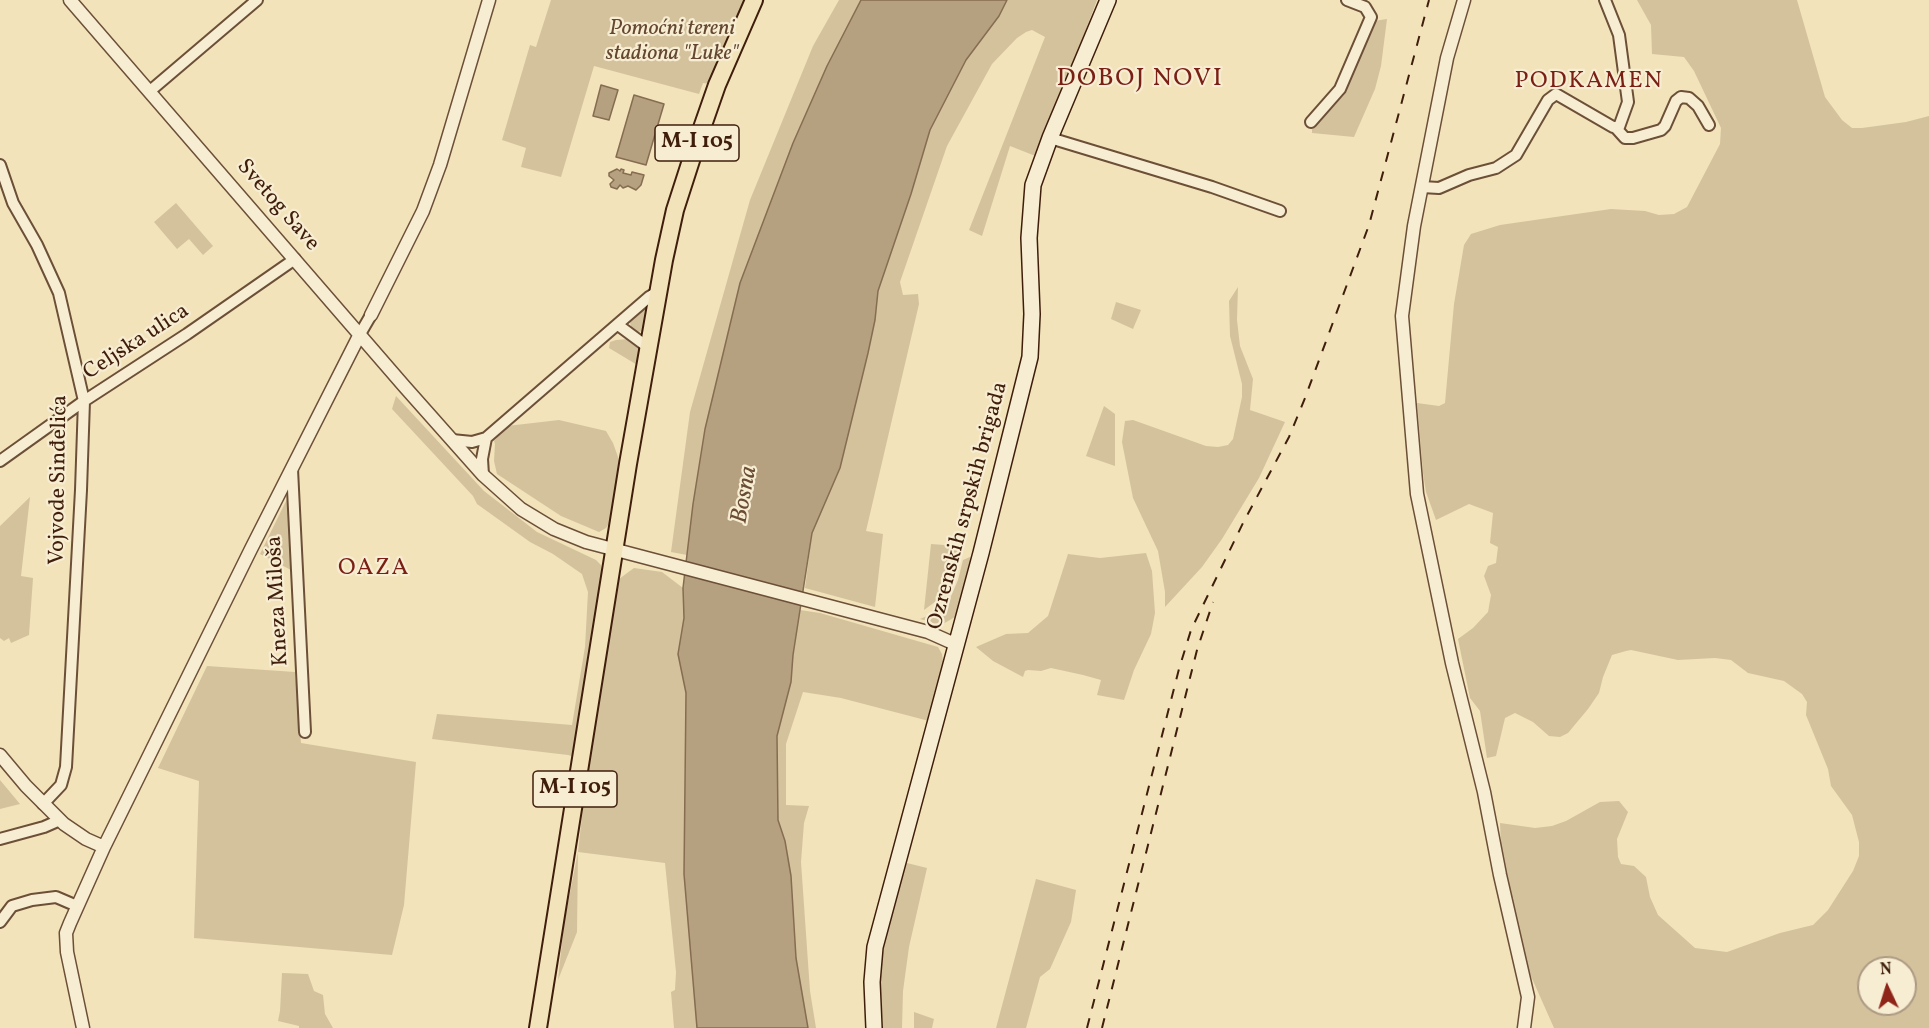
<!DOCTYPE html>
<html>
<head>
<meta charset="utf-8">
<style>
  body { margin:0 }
  #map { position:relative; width:1929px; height:1028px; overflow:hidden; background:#f2e3bb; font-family:Vollkorn,serif }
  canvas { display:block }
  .north { position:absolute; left:1857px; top:956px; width:60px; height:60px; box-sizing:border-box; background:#f7edd3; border:2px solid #ad9a83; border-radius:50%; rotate:356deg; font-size:16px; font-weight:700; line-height:24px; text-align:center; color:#3f1e0b }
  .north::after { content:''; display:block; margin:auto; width:21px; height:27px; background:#8f2418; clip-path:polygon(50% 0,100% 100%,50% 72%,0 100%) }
</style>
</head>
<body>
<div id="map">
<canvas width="1929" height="1028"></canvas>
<div class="north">N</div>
</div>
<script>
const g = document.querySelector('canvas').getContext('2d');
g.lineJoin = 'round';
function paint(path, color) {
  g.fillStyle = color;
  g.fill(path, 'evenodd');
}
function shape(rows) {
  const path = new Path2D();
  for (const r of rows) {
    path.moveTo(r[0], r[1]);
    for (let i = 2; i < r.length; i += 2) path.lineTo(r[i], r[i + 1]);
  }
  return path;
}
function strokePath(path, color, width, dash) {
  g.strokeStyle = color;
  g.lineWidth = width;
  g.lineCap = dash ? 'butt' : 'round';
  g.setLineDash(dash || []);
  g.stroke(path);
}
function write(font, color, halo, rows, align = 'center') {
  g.font = font + ' Vollkorn,serif';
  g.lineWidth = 4.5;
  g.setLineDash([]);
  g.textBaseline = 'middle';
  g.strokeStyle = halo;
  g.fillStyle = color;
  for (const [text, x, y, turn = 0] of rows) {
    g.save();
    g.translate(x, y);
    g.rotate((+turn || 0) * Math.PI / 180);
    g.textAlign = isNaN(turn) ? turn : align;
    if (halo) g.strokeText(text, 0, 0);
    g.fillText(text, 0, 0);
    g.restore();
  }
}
paint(shape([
  [551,0,747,0,710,84,703,83,699,94,594,66,561,177,521,167,526,148,502,140,530,45,536,47],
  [839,0,861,0,827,66,793,143,740,283,705,429,687,555,671,552,690,412,750,200,813,46],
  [1007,0,1097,0,1038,157,1010,146,982,236,969,230,1045,37,1032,30,1026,32,1017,38,992,64,947,146,900,282,903,295,918,294,919,304,866,531,883,534,875,607,805,588,812,533,840,468,868,353,875,320,878,291,911,194,930,130,966,60,999,16],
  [1637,0,1797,0,1825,97,1842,120,1852,128,1862,128,1906,122,1929,116,1929,1028,1554,1028,1530,974,1517,926,1501,845,1500,823,1535,828,1552,826,1566,821,1600,802,1619,801,1628,812,1617,839,1618,857,1621,864,1634,866,1646,877,1650,897,1658,915,1695,948,1727,952,1780,933,1813,925,1828,910,1853,871,1859,856,1859,842,1852,815,1831,786,1828,769,1806,715,1807,702,1802,694,1784,681,1748,673,1731,660,1715,658,1678,660,1631,650,1626,651,1612,655,1603,677,1599,693,1588,709,1568,733,1560,737,1549,736,1533,722,1515,713,1505,718,1496,756,1487,758,1480,711,1470,698,1458,639,1473,628,1488,612,1491,595,1484,576,1488,566,1496,563,1498,547,1490,543,1493,513,1469,504,1436,520,1426,492,1423,473,1417,403,1439,406,1445,403,1454,304,1464,245,1471,234,1500,225,1611,209,1645,211,1659,215,1674,214,1687,207,1720,144,1721,128,1694,71,1684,57,1652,54,1651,25],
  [1869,968,1905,968,1905,1004,1869,1004],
  [1387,19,1381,66,1375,89,1354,137,1312,133,1312,129,1344,95,1374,21],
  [176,203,213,246,203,255,189,239,177,249,154,222],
  [1238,287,1237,320,1240,346,1253,379,1250,410,1285,422,1259,478,1222,539,1202,567,1165,607,1165,592,1158,551,1133,498,1122,442,1125,421,1133,420,1206,446,1218,447,1228,445,1233,439,1242,397,1242,384,1230,336,1229,301],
  [1116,302,1141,310,1133,329,1111,319],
  [644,308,647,310,644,331,637,332,631,327,630,322],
  [629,339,639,348,639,366,609,348,610,342,616,340],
  [396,396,484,491,537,532,596,560,601,565,603,574,578,758,568,755,432,739,437,714,572,725,585,647,588,592,582,574,553,554,530,542,477,504,473,496,392,409],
  [1104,406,1115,414,1115,466,1086,456],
  [559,420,606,431,613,443,622,468,611,521,606,528,599,532,561,516,497,474,494,461,495,444,494,441,507,426],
  [30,497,21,576,33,578,29,635,11,643,9,638,4,641,0,638,0,526],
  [288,497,291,570,260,554],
  [931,544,958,546,947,593,924,610],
  [1146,553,1152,571,1155,613,1151,634,1134,670,1124,700,1097,695,1101,680,1083,675,1051,668,1041,671,1028,670,1025,671,1023,677,993,661,976,647,1006,634,1028,633,1048,616,1068,554,1100,558],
  [970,557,971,561,955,617,943,624,932,625,932,622,920,619,939,611,949,601,958,580,963,560],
  [634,568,662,572,683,588,684,618,678,654,686,693,684,874,697,1028,674,1028,671,992,675,990,676,972,665,863,578,852,577,932,558,980,564,923,578,852,588,762,619,579],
  [800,610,820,613,938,647,942,654,943,662,929,721,841,698,803,692,786,744,786,805,809,806,804,823,801,862,810,991,816,1028,808,1028,801,998,796,958,791,876,785,841,778,820,777,736,791,682,793,655],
  [207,666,295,672,301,743,416,762,404,905,392,955,194,938,199,781,158,768],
  [0,780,20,804,0,809],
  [903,862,927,868,909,947,903,991,902,1028,883,1028,880,981,882,956],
  [1036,879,1076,890,1071,922,1050,969,1040,977,1026,1028,996,1028],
  [282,973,308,974,314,991,323,995,325,1014,333,1028,299,1028,299,1026,278,1021,280,1011],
  [914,1012,934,1019,932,1028,914,1028]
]), '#d4c29d');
const water = shape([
  [861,0,1007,0,999,16,966,60,930,130,911,194,878,291,875,320,868,353,840,468,812,533,793,655,791,682,777,736,778,820,785,841,791,876,796,958,808,1028,697,1028,684,874,686,693,678,654,684,618,683,588,693,504,705,429,740,283,793,143,827,66,861,0],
  [601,85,618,90,609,120,593,116,601,85],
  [634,95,664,104,646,165,616,157,634,95],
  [617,169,620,171,621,169,624,170,623,173,631,175,632,172,644,175,641,185,636,190,628,186,623,188,620,185,617,189,611,187,610,184,614,180,609,176,609,173,617,169]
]);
paint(water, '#b5a07f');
strokePath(water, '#866c51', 1.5);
const minor = shape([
  [150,91,257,0],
  [1311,122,1340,89,1371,17,1365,7,1347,0],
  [1616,128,1625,138,1633,138,1661,130,1665,126,1676,101,1681,97,1689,98,1698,106,1709,125],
  [1050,138,1212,187,1280,211],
  [0,165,13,203,37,245,59,293,84,401,81,490,66,767,61,785,43,804],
  [1422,187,1439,188,1469,175,1496,168,1516,155,1548,100,1556,94,1613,127,1619,127,1628,102,1619,35,1605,0],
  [618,325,649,348],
  [360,334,371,315],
  [452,440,472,442,486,438,649,297,659,291],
  [0,461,84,401,187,334,295,259],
  [292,469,305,732],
  [483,475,482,459,486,438],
  [0,839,44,827,60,820],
  [0,922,12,906,32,900,56,897,77,906]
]);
const tertiary = shape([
  [70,0,404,386,483,475,521,509,554,529,586,542,928,632,955,644],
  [1464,0,1447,58,1414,226,1402,316,1417,494,1452,663,1484,792,1500,875,1528,997,1524,1028],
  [371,315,423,211,440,165,489,0],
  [0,755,26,786,64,824,86,839,104,847],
  [83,1028,67,952,66,933,70,923,104,847,251,549,360,334]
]);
const secondary = shape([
  [874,1028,872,982,875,947,981,553,1030,357,1032,314,1029,238,1033,185,1050,138,1108,0]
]);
const primary = shape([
  [538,1028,628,464,664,260,675,210,695,148,717,85,754,0]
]);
strokePath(minor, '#6c4f37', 14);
strokePath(tertiary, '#6c4f37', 15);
strokePath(secondary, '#3f1e0b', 18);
strokePath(primary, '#3f1e0b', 20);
strokePath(minor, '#f7edd3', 10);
strokePath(tertiary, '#f7edd3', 12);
strokePath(secondary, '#f7edd3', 15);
strokePath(primary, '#f2e3bb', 16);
strokePath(shape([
  [1087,1028,1179,669,1191,630,1243,523,1289,437,1305,398,1369,225,1429,0],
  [1102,1028,1197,650,1213,602]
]), '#3f1e0b', 2, [10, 10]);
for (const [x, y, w] of [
  [697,143,84],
  [575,789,84]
]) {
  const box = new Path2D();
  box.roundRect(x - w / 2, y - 18, w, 36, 4.5);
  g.fillStyle = '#f7edd3';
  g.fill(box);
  strokePath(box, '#3f1e0b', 1.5);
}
write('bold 21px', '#3f1e0b', null, [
  ["M-I 105",697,143],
  ["M-I 105",575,789]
]);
write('italic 22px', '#644730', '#f7edd3', [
  ["Pomoćni tereni",672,30],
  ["stadiona \"Luke\"",672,55]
]);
write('22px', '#3f1e0b', '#f7edd3', [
  ["Svetog Save",277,206,49],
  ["Celjska ulica",137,343,-33],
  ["Vojvode Sinđelića",60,480,-89],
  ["Ozrenskih srpskih brigada",969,506,-75],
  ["Kneza Miloša",279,601,-93]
]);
g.letterSpacing = '1.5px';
write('24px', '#7a1f14', '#f7edd3', [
  ["PODKAMEN",1589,83],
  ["OAZA",374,570]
]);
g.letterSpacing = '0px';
write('italic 24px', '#684c34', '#f7edd3', [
  ["Bosna",746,495,-80]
]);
g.letterSpacing = '1.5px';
write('26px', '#7a1f14', '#f7edd3', [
  ["DOBOJ NOVI",1140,80]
]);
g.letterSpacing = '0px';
</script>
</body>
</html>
